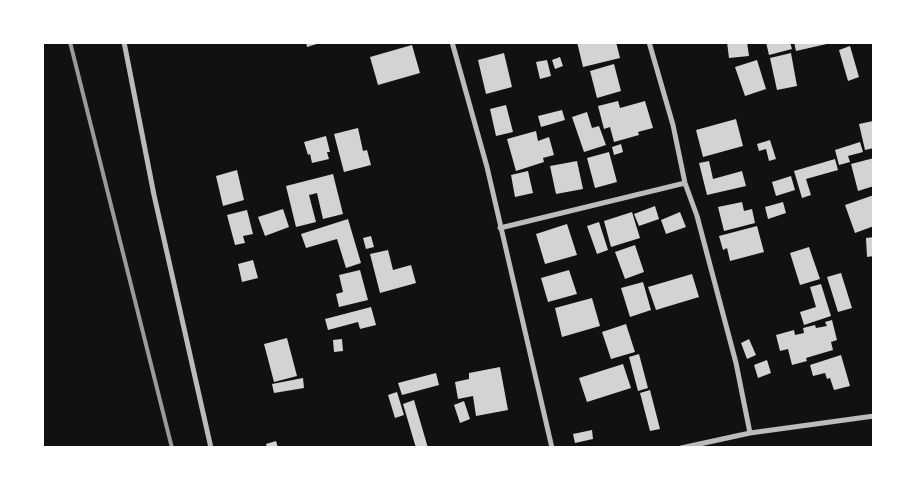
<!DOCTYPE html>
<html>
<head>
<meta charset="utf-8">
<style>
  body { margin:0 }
  #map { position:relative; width:916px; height:490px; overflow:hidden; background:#111; font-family:Manrope,sans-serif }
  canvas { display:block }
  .frame { position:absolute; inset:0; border:44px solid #fff; pointer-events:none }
</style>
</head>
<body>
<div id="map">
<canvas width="916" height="490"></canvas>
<div class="frame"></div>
</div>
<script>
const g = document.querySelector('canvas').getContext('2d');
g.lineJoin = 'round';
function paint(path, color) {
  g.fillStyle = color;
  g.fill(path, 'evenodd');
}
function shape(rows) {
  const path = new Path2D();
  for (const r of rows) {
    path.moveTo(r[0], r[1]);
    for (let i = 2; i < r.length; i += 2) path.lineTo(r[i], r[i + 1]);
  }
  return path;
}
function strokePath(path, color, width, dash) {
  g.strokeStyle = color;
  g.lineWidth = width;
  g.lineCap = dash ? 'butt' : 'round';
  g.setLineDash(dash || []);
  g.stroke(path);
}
paint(shape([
  [306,42,320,42,320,43,307,47],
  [577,42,616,42,620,58,583,67],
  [727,42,747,42,749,56,729,58],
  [766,42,790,42,792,49,769,55],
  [794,42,831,42,831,43,796,51],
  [412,45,420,73,378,85,370,57],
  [850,46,859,77,848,81,839,50],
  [504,53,512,87,486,94,478,60],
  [791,53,797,86,777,90,770,58],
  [560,57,563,66,555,69,552,60],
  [547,60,551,76,540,79,536,62],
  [757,60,766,89,745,96,735,67],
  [614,64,621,91,597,98,590,71],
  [618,101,620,108,645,101,653,128,638,132,639,135,614,142,610,127,604,129,598,106],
  [506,105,513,132,496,136,490,109],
  [562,110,565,120,541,127,538,116],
  [587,112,592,128,599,126,606,145,584,152,572,117],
  [736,119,743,146,703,157,696,130],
  [873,121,874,148,865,150,859,124],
  [358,128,363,151,367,150,371,165,344,172,334,134],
  [536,131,538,141,549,137,554,155,543,158,544,162,516,171,507,139],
  [326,136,330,152,327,152,329,159,312,163,310,154,308,155,304,142],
  [770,140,776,159,769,161,766,149,759,151,757,144],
  [860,142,863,152,848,156,850,162,839,165,835,150],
  [621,144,623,152,614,155,612,147],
  [609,152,617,182,595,188,587,158],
  [874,158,874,186,858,191,851,164],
  [835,159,838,170,806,179,811,195,802,198,794,171],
  [577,161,583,189,556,194,550,166],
  [709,161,713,179,742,171,746,186,707,195,699,163],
  [237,170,244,200,223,206,216,176],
  [528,171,533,193,515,197,511,175],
  [333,174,343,214,323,219,317,193,309,195,316,222,296,227,286,186],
  [791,176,795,190,776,196,772,182],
  [874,195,874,226,855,233,845,205],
  [742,202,744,211,752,209,755,223,724,231,718,207],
  [783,202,786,213,768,219,765,207],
  [655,206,659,219,639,226,634,214],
  [283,209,289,227,265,236,258,217],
  [247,210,253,234,243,236,245,243,235,245,227,215],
  [632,212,640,238,611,247,604,221],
  [680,212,686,227,666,234,661,220],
  [348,219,361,263,346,268,337,239,306,248,301,234],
  [599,222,608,250,597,254,587,226],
  [567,224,577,255,545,264,536,234],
  [757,226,764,252,730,261,727,248,723,250,719,236],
  [371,236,374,247,366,249,363,238],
  [874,237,874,256,867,257,866,238],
  [635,245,644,272,625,279,615,252],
  [809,247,820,279,800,285,790,253],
  [388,250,393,270,411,265,416,283,380,293,370,254],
  [253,260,258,278,242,282,238,264],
  [360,270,368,300,339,307,336,294,343,292,339,275],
  [569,270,577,294,548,302,541,278],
  [841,273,852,308,838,312,827,277],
  [692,274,699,297,656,310,648,287],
  [643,282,651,310,630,317,621,288],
  [821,284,831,316,804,325,800,312,816,307,810,287],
  [592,298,600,326,562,337,555,308],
  [371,307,376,325,360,329,358,322,328,330,325,319],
  [832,320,837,340,831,342,833,350,806,358,807,361,792,365,788,349,780,351,776,335,794,330,795,335,804,333,803,328,815,325,816,328,827,326,825,322],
  [626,324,635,352,611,359,602,332],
  [287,338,297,376,274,382,264,344],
  [342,339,343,351,334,352,333,340],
  [749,339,756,355,747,359,741,343],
  [639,354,648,388,638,391,629,357],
  [841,355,850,386,834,390,830,378,827,379,825,373,813,376,810,365],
  [767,360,771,373,758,378,754,365],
  [623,364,631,388,587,402,579,378],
  [500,367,508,410,476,416,473,396,458,399,455,382,469,379,469,373],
  [436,373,439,385,402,395,398,383],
  [303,378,304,388,274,393,272,384],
  [650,390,660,429,650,431,640,393],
  [397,392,404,415,395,418,388,395],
  [414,400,428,448,416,448,403,404],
  [464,401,470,419,460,423,454,405],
  [592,430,593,439,575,443,573,434],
  [276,441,278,448,267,448,266,444]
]), '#d3d3d3');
strokePath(shape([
  [124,42,154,195,211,448],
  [452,42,487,167,552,448],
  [649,42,673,125,685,183,697,216,736,363,750,433],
  [500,228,685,183],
  [681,448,750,433,874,416]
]), '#bcbcbc', 5);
strokePath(shape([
  [70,42,172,448]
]), '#9a9a9a', 4);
</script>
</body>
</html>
